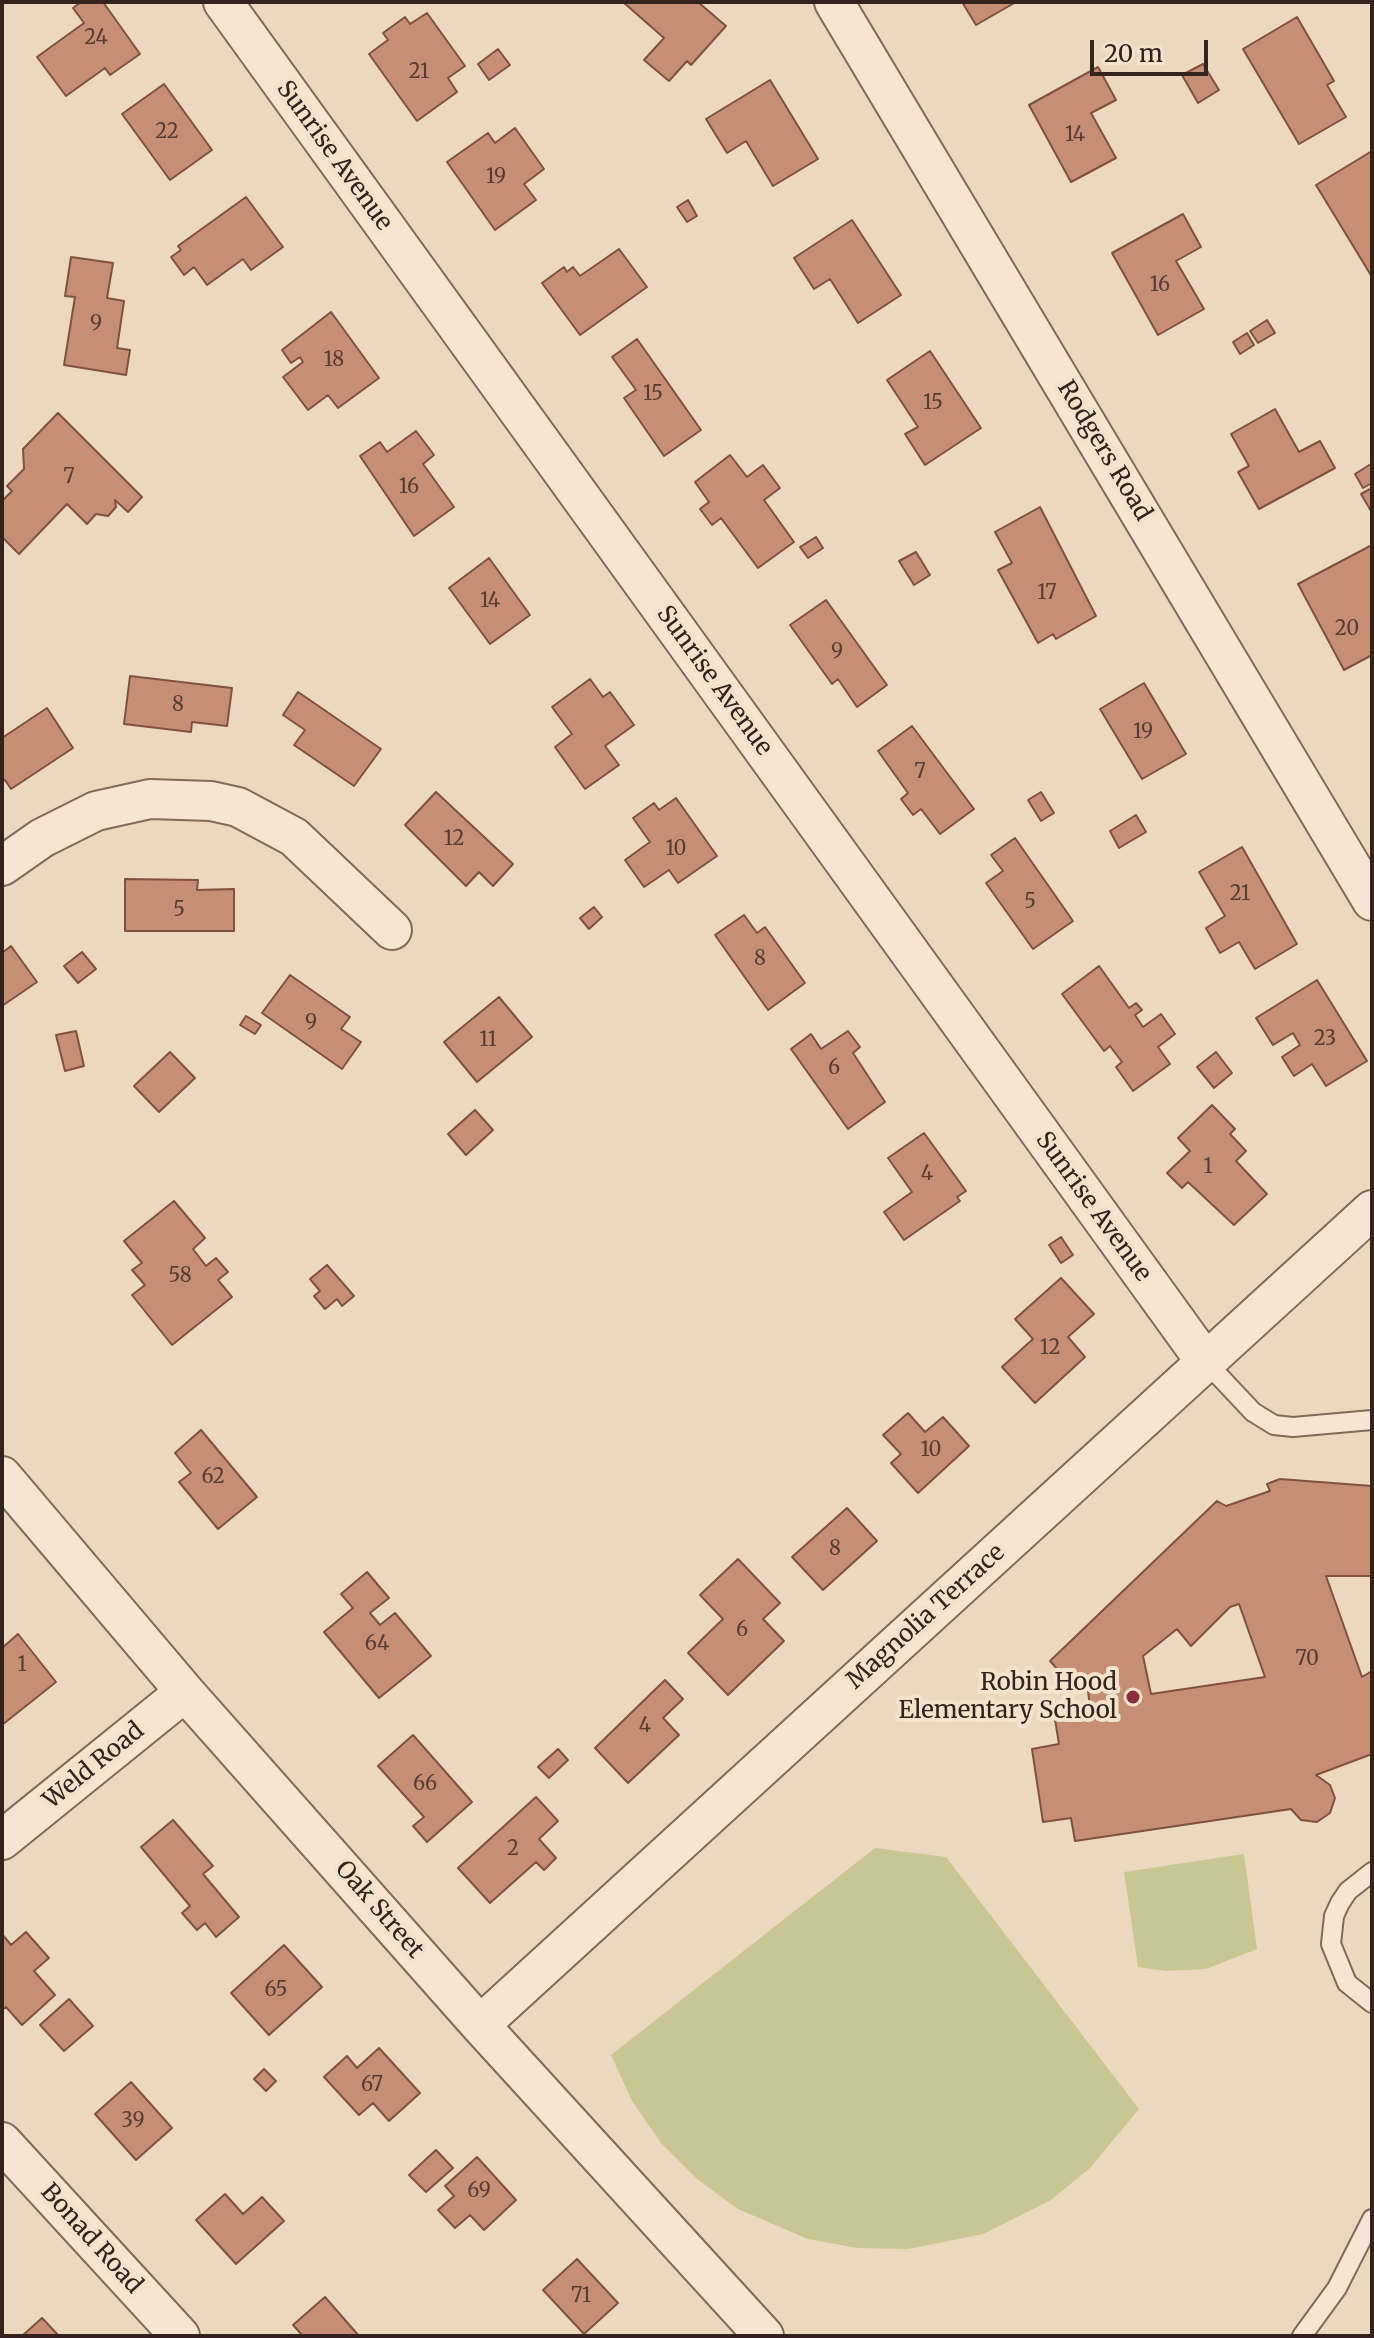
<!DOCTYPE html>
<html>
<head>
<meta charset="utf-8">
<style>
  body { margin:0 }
  #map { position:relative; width:1374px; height:2338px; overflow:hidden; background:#ebd8be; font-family:Merriweather,serif }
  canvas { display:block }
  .frame { position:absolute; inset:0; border:4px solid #32241c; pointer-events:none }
  .scale { position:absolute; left:1090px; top:40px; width:118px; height:36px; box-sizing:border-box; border:4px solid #32241c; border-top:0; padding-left:10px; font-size:24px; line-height:28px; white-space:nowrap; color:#32241c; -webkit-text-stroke:6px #f3e3cd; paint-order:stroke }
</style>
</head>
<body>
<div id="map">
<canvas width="1374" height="2338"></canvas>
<div class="frame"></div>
<div class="scale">20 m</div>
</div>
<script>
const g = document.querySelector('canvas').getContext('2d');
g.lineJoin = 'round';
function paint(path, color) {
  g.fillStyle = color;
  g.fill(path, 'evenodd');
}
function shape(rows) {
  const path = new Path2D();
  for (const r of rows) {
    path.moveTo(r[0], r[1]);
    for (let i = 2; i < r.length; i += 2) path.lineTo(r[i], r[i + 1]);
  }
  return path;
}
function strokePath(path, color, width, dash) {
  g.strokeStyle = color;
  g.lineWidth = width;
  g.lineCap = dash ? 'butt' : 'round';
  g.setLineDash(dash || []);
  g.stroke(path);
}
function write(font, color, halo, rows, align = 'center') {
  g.font = font + ' Merriweather,serif';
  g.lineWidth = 8;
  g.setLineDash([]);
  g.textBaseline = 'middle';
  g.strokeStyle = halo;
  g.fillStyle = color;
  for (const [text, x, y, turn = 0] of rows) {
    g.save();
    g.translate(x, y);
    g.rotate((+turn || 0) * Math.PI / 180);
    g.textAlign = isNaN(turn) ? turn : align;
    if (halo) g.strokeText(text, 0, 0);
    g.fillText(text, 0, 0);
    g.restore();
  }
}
paint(shape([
  [875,1848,946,1857,1139,2109,1090,2168,1051,2200,983,2234,908,2249,857,2248,808,2239,738,2209,697,2179,661,2143,632,2101,611,2055],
  [1244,1854,1257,1949,1206,1969,1165,1971,1138,1967,1124,1872]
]), '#c8c793');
const building = shape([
  [81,2,103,2,140,54,110,75,105,68,66,96,37,57,84,23,73,8,81,2],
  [623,2,698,2,726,26,691,65,687,61,669,81,644,60,664,38,623,2],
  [962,2,1016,2,976,25,962,2],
  [427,13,465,66,448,78,457,92,417,121,369,54,388,40,383,33,405,17,410,24,427,13],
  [1297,17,1334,81,1327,85,1346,117,1299,144,1243,49,1297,17],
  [498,49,510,65,489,80,478,64,498,49],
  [1203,64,1219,90,1198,103,1182,75,1203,64],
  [1098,67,1116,100,1091,113,1116,158,1071,182,1029,105,1098,67],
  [770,80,818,159,773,186,746,141,727,153,706,119,770,80],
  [164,84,212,150,170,180,122,114,164,84],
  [515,128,544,169,524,184,536,200,495,230,447,162,488,133,495,143,515,128],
  [1372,151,1372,277,1316,185,1372,151],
  [246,197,283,247,251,270,243,259,207,285,194,267,184,275,171,257,181,250,178,246,246,197],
  [688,200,697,216,687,222,677,207,688,200],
  [1183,214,1201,247,1176,261,1204,309,1158,335,1112,253,1183,214],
  [852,220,901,295,858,323,830,279,814,289,794,258,852,220],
  [619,249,647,287,580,335,542,283,564,267,567,272,573,267,580,276,619,249],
  [71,257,113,263,107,298,124,301,117,348,130,350,126,375,64,365,75,297,65,296,71,257],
  [331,312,379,378,338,408,328,395,308,410,283,377,303,362,300,357,291,363,282,350,331,312],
  [1267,320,1275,333,1258,343,1250,331,1267,320],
  [1247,333,1254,345,1240,354,1233,342,1247,333],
  [637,339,701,430,664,456,624,398,636,390,612,357,637,339],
  [930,351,981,428,925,465,905,434,918,427,887,380,930,351],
  [1275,409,1299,452,1320,441,1335,468,1259,509,1238,472,1249,466,1231,434,1275,409],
  [58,413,142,497,128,512,115,500,116,507,108,516,96,514,87,524,67,504,19,554,2,537,2,501,12,491,7,486,24,469,23,449,58,413],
  [416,431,434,455,423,464,454,507,414,536,360,456,380,442,387,452,416,431],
  [730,455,747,477,763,465,780,488,764,500,794,542,758,568,721,518,712,525,700,509,709,502,695,482,730,455],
  [1371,464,1372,483,1363,488,1355,474,1371,464],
  [1372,488,1372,511,1371,511,1361,494,1372,488],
  [1040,507,1096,616,1056,639,1053,634,1038,643,998,570,1012,563,995,532,1040,507],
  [816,537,823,548,808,558,800,547,816,537],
  [1372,545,1372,655,1344,670,1298,584,1372,545],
  [916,552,930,575,914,585,899,561,916,552],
  [489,558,530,615,490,644,449,588,489,558],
  [826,600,887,685,857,707,838,679,832,684,790,625,826,600],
  [130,676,232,688,227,726,192,722,191,732,124,724,130,676],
  [590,679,603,697,610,692,634,725,605,746,619,765,585,789,555,747,572,734,552,707,590,679],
  [1144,683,1186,754,1142,779,1100,709,1144,683],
  [298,692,381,749,354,786,294,745,305,730,283,715,298,692],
  [47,708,73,748,11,789,5,780,2,782,2,738,47,708],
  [912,726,974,809,940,834,921,809,913,815,901,799,908,793,878,751,912,726],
  [436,792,513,864,493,886,479,872,466,886,405,825,436,792],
  [1041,792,1054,813,1041,821,1028,800,1041,792],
  [676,798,717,856,678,883,669,870,644,887,625,860,650,842,633,818,654,803,659,810,676,798],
  [1136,815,1146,832,1119,848,1110,831,1136,815],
  [1015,838,1073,921,1033,949,986,883,1003,871,991,855,1015,838],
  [1242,847,1297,944,1255,969,1239,942,1220,953,1206,928,1225,916,1199,872,1242,847],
  [125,879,198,880,197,890,234,889,234,931,125,931,125,879],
  [594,907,602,917,589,929,580,918,594,907],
  [744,915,757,933,765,927,805,983,768,1010,715,935,744,915],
  [11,946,37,982,2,1006,2,953,11,946],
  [82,952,96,969,78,983,64,966,82,952],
  [1099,966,1129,1008,1136,1003,1142,1010,1135,1015,1143,1027,1161,1014,1175,1034,1158,1047,1170,1064,1133,1091,1116,1067,1122,1062,1110,1046,1104,1051,1062,994,1099,966],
  [290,975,350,1017,341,1029,361,1042,342,1069,262,1013,290,975],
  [1317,980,1367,1061,1326,1086,1312,1064,1294,1076,1282,1057,1300,1045,1293,1033,1273,1045,1256,1018,1317,980],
  [499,997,532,1037,477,1082,444,1042,499,997],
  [246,1016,261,1025,255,1034,240,1025,246,1016],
  [76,1031,84,1066,65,1071,56,1035,76,1031],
  [848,1031,860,1047,853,1053,885,1102,848,1129,791,1049,811,1034,821,1049,848,1031],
  [170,1052,195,1078,159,1112,134,1086,170,1052],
  [1216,1052,1232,1073,1214,1088,1197,1067,1216,1052],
  [1212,1105,1235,1129,1230,1134,1246,1151,1236,1161,1267,1194,1234,1225,1188,1182,1182,1188,1167,1173,1190,1151,1178,1138,1212,1105],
  [475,1110,493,1130,466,1155,448,1134,475,1110],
  [924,1133,966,1191,957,1197,960,1201,904,1240,884,1212,912,1192,888,1158,924,1133],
  [174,1201,205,1238,193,1249,206,1266,216,1258,228,1272,218,1280,232,1297,172,1345,132,1295,145,1285,132,1270,142,1263,124,1241,174,1201],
  [1061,1237,1073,1255,1061,1263,1049,1245,1061,1237],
  [327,1265,354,1296,342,1306,337,1299,325,1309,314,1296,320,1291,310,1279,327,1265],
  [1061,1278,1094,1314,1068,1337,1085,1357,1035,1403,1002,1367,1033,1339,1015,1319,1061,1278],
  [908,1413,925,1432,943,1417,969,1446,918,1493,891,1463,901,1454,883,1435,908,1413],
  [201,1430,257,1497,218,1529,179,1482,191,1473,175,1453,201,1430],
  [1280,1479,1372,1486,1372,1576,1326,1576,1362,1677,1372,1671,1372,1754,1316,1775,1330,1785,1335,1798,1330,1813,1317,1822,1301,1820,1291,1809,1075,1841,1071,1818,1043,1822,1032,1749,1059,1744,1054,1713,1090,1708,1088,1690,1082,1682,1066,1679,1050,1661,1217,1501,1226,1506,1270,1491,1267,1484,1280,1479],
  [1239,1604,1265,1677,1151,1694,1143,1656,1177,1629,1191,1646,1230,1607,1239,1604],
  [847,1508,877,1541,823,1590,792,1557,847,1508],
  [738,1559,780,1603,763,1619,784,1641,728,1695,688,1653,723,1619,700,1595,738,1559],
  [367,1572,389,1598,370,1613,380,1625,395,1613,431,1656,379,1698,324,1632,353,1608,341,1594,367,1572],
  [18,1634,56,1682,2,1725,2,1648,18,1634],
  [665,1680,683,1699,663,1718,679,1735,628,1783,595,1748,665,1680],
  [413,1735,472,1802,427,1842,413,1826,424,1817,378,1766,413,1735],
  [558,1749,568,1760,549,1778,538,1767,558,1749],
  [536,1797,558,1821,539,1839,556,1858,544,1870,536,1862,490,1903,458,1868,536,1797],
  [173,1820,213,1866,203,1874,239,1917,216,1937,205,1923,197,1930,182,1913,190,1906,141,1847,173,1820],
  [26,1932,49,1958,34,1971,55,1995,22,2025,6,2007,2,2010,2,1934,11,1945,26,1932],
  [284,1945,322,1987,269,2035,231,1993,284,1945],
  [69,1999,93,2026,64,2051,40,2025,69,1999],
  [379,2048,420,2093,389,2121,373,2103,359,2115,324,2077,347,2056,357,2068,379,2048],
  [264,2069,276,2081,266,2091,254,2079,264,2069],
  [131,2082,172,2128,136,2160,95,2114,131,2082],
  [436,2150,453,2168,426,2192,409,2175,436,2150],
  [477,2157,516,2200,484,2230,470,2215,455,2228,438,2210,454,2196,445,2186,477,2157],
  [225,2194,243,2214,262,2197,284,2221,236,2264,196,2220,225,2194],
  [577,2259,618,2303,584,2334,543,2290,577,2259],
  [325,2297,359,2336,303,2336,293,2325,325,2297],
  [42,2318,59,2336,22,2336,42,2318]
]);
paint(building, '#c78e76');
strokePath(building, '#80513f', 2);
const service = shape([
  [1205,1361,1253,1412,1274,1425,1293,1427,1372,1420],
  [1372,1872,1348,1891,1340,1903,1334,1916,1331,1944,1347,1983,1372,2003],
  [1302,2336,1337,2288,1372,2219]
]);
const minor = shape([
  [223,2,1205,1361],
  [834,2,1372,901],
  [2,866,42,838,96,811,150,799,211,801,238,807,294,837,392,930],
  [2,1476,185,1692,480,2025,764,2336],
  [2,1840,185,1692],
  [480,2025,1372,1210],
  [2,2142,180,2336]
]);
strokePath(service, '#826958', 22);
strokePath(minor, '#826958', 42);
strokePath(service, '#f6e6d1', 18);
strokePath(minor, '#f6e6d1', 38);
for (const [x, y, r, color] of [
  [1133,1697,8,"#8d2c38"]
]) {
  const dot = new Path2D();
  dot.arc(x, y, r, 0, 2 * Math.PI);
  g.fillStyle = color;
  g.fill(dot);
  strokePath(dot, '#f3e3cd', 3);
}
write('20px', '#573e32', null, [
  ["24",96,38],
  ["21",419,72],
  ["22",167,132],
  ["14",1075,135],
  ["19",496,177],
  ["16",1160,285],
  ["9",96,324],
  ["18",334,360],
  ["15",653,394],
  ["15",933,403],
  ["7",69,477],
  ["16",409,487],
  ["17",1047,593],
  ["14",490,601],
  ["20",1347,629],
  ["9",837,652],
  ["8",178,705],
  ["19",1143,732],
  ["7",920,772],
  ["12",454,839],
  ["10",676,849],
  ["21",1240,894],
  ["5",1030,902],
  ["5",179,910],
  ["8",760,959],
  ["9",311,1023],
  ["23",1325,1039],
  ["11",488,1040],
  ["6",834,1068],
  ["1",1208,1167],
  ["4",927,1174],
  ["58",180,1276],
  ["12",1050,1348],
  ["10",931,1450],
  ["62",213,1477],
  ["8",835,1549],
  ["6",742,1630],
  ["64",377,1644],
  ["70",1307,1659],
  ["1",22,1665],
  ["4",645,1726],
  ["66",425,1784],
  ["2",513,1849],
  ["65",276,1990],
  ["67",372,2085],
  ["39",133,2121],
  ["69",479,2191],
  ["71",581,2296]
]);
write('24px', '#32241c', '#f3e3cd', [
  ["Sunrise Avenue",334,156,54],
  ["Rodgers Road",1104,451,59],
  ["Sunrise Avenue",714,681,54],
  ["Sunrise Avenue",1093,1207,54],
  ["Magnolia Terrace",926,1617,-42],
  ["Weld Road",94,1766,-39],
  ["Oak Street",379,1910,49],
  ["Bonad Road",91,2239,48]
]);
write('24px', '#32241c', '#f3e3cd', [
  ["Robin Hood",1117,1683],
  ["Elementary School",1117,1711]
], 'right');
</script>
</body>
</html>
